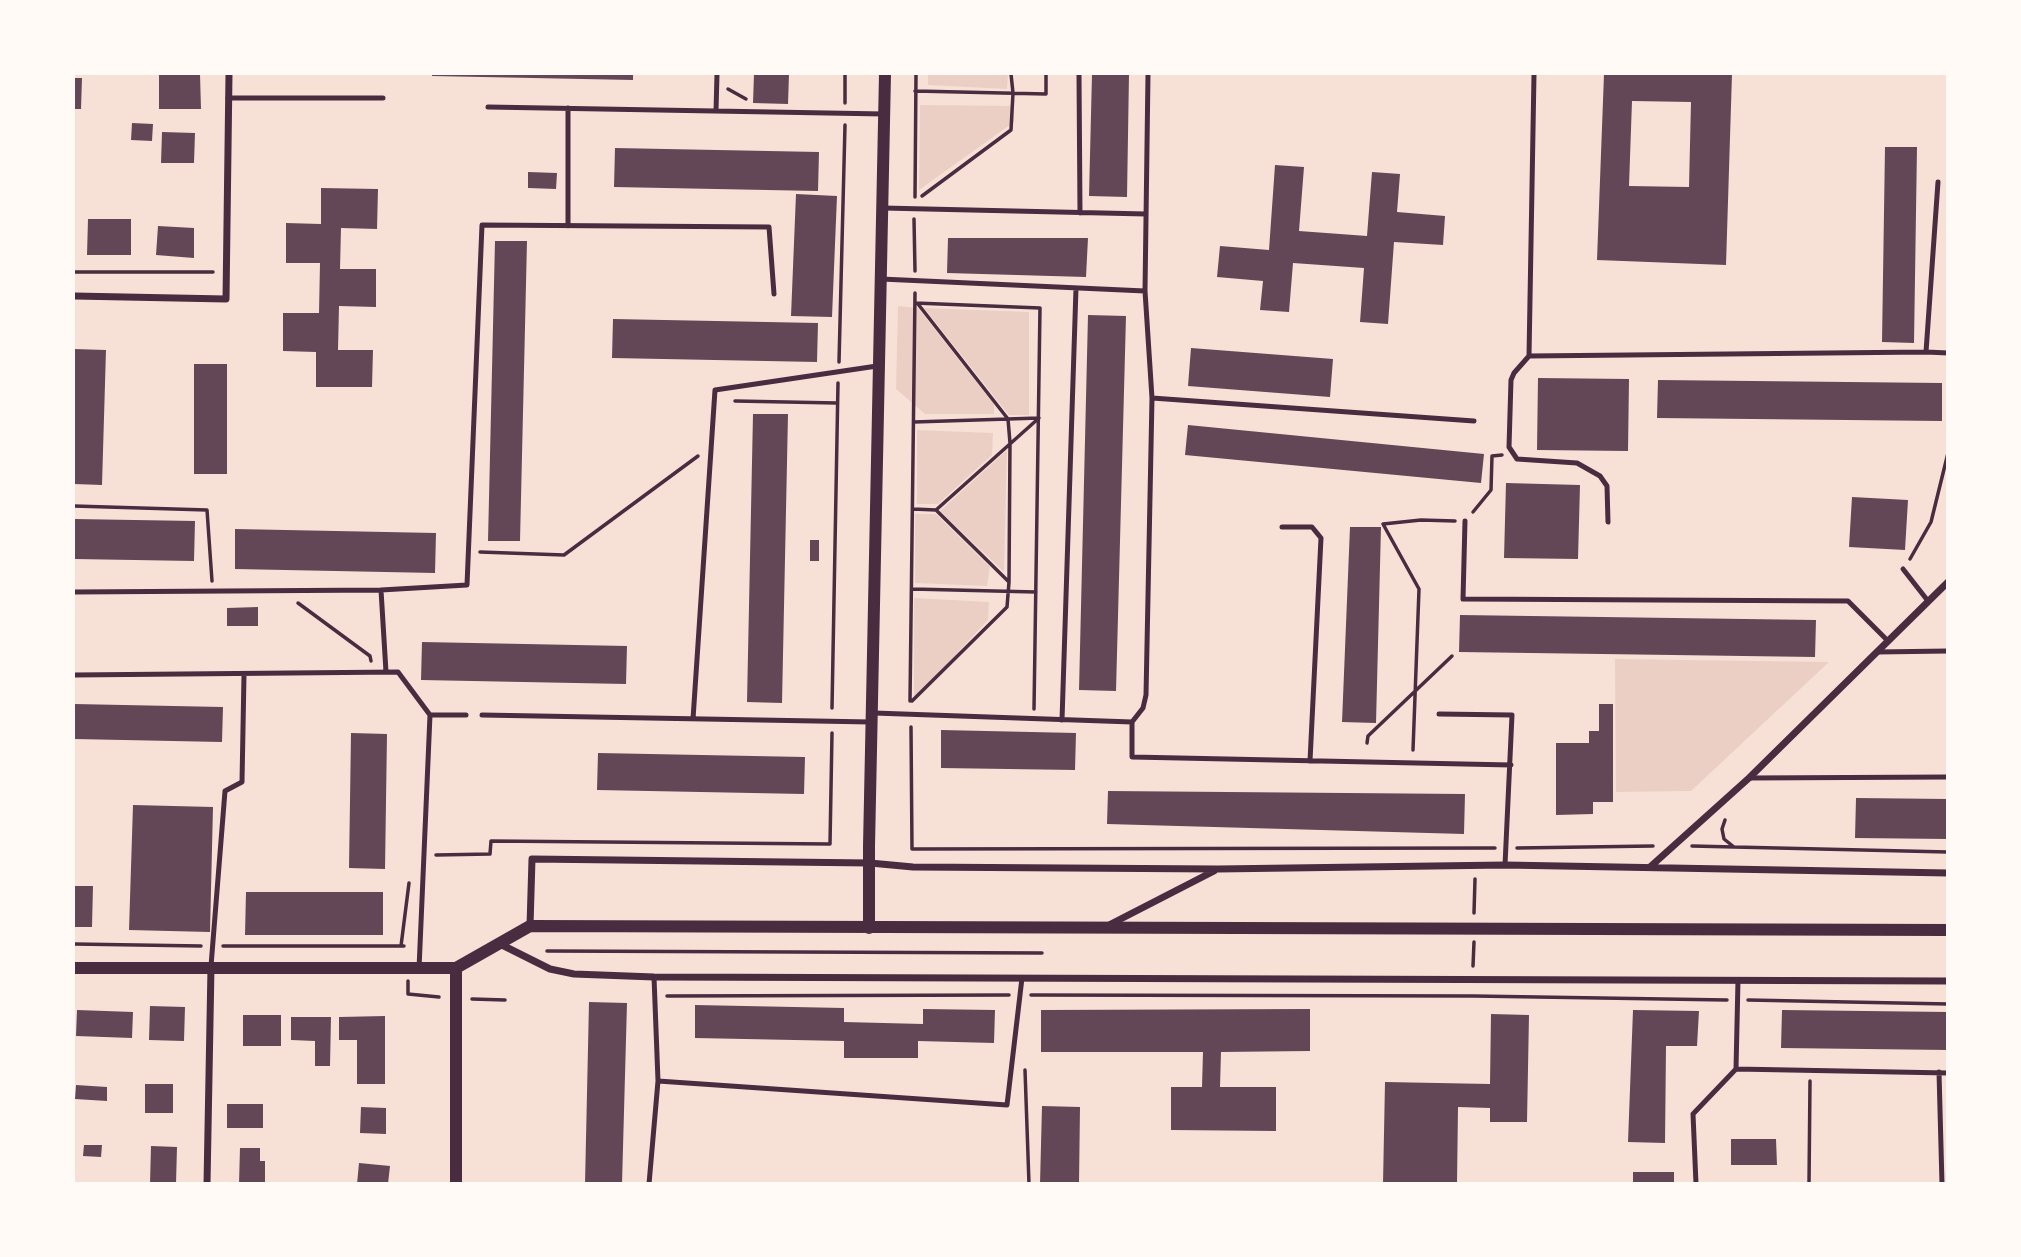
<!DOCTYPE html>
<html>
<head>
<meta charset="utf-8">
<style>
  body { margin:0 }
  #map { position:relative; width:2021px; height:1257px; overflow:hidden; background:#f7e1d7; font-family:"DM Sans",sans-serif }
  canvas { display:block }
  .frame { position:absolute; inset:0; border:75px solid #fffaf5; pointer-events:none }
</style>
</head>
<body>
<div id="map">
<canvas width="2021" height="1257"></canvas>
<div class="frame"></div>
</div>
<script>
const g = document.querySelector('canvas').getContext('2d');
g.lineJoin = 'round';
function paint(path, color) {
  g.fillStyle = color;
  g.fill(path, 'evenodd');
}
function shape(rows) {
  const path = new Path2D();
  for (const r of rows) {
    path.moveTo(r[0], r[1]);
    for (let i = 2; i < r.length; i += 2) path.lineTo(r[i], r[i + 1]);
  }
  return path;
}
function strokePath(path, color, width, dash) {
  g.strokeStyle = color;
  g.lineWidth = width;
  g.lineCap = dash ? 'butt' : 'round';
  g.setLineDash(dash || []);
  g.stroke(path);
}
paint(shape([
  [928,74,1008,75,1007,89,928,85],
  [920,105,1014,106,1014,122,919,190],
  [898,306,918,308,994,404,994,414,925,414,896,389],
  [924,308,1029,312,1029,415,1009,415],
  [917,430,993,433,992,455,938,504,917,504],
  [1007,450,1004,572,940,511],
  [915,514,936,514,990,567,987,586,915,583],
  [914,598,989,602,988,620,914,699],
  [1615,659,1829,662,1691,791,1616,792]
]), '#ebcfc5');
paint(shape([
  [159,74,200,74,201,109,159,109],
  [432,74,633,74,633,80,432,76],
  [754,74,789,74,788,104,753,103],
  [1092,74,1129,74,1127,197,1089,196],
  [1604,74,1732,74,1726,265,1597,260],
  [1632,101,1691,102,1689,187,1629,186],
  [74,78,82,78,81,109,74,109],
  [132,123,153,124,152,141,131,140],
  [162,132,195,133,194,163,161,163],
  [1885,147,1917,147,1914,343,1882,342],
  [615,148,819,152,818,191,614,187],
  [1275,165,1304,167,1299,231,1367,236,1372,172,1400,174,1397,212,1445,216,1443,245,1394,242,1388,324,1360,322,1364,268,1293,263,1289,312,1260,310,1263,281,1217,277,1220,246,1269,250],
  [528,172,557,173,556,189,528,188],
  [321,188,378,189,377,229,341,228,340,269,376,269,376,307,339,306,338,350,373,350,372,387,316,387,316,352,283,351,283,313,319,313,320,263,286,263,286,223,321,224],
  [796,194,837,196,832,317,791,316],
  [88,219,131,219,131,255,87,255],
  [158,226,194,228,194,258,156,255],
  [948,238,1088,238,1086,277,947,273],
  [495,241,527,241,520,541,488,541],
  [1088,315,1126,316,1116,691,1079,690],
  [613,319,818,323,817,362,612,358],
  [1191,348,1333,359,1330,397,1188,386],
  [74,349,106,350,102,485,74,484],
  [194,364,227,364,227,474,194,474],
  [1538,378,1629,379,1628,451,1537,450],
  [1658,380,1942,383,1942,421,1657,418],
  [753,414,788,414,782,703,747,702],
  [1188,425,1484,454,1481,483,1185,455],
  [1506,483,1580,485,1578,559,1504,558],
  [1852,497,1908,500,1905,550,1849,547],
  [74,519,195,521,194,561,74,559],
  [1350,527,1381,527,1376,723,1342,722],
  [235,529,436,533,435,573,235,569],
  [810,540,819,540,819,561,810,561],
  [258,607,258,626,227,626,227,608],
  [1460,615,1816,620,1815,657,1459,652],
  [422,642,627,646,626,684,421,680],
  [74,704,223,707,222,742,74,739],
  [1599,704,1613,704,1613,802,1593,802,1593,814,1556,815,1556,743,1589,743,1589,731,1599,731],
  [941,730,1076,733,1075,770,941,768],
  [351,733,387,734,385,869,349,868],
  [598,753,805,757,804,794,597,790],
  [1108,791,1465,794,1464,834,1107,824],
  [1856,798,1948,799,1948,839,1855,838],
  [133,805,213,807,210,932,129,930],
  [74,886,93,886,92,927,74,927],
  [246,892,383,892,383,935,245,935],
  [589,1002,627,1003,622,1184,585,1184],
  [695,1005,844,1008,844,1022,923,1024,923,1009,995,1010,994,1043,918,1041,918,1058,844,1058,844,1041,695,1038],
  [150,1006,185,1007,184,1041,149,1040],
  [1310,1009,1310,1051,1221,1052,1220,1087,1276,1087,1276,1131,1171,1130,1171,1087,1202,1087,1203,1052,1041,1052,1041,1010],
  [77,1010,133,1012,132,1038,76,1036],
  [1633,1010,1699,1011,1697,1046,1666,1046,1665,1143,1628,1142],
  [1782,1010,1948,1012,1948,1050,1781,1048],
  [1491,1014,1529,1015,1527,1122,1490,1122,1490,1108,1458,1107,1457,1184,1383,1184,1385,1082,1490,1084],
  [243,1015,281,1015,281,1046,243,1046],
  [385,1016,385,1084,357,1084,357,1040,339,1040,339,1017],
  [291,1017,331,1017,330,1066,315,1066,315,1041,291,1040],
  [145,1084,173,1084,173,1113,145,1113],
  [76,1085,107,1087,107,1101,75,1099],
  [227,1104,263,1104,263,1128,227,1128],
  [1042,1106,1080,1107,1079,1184,1040,1184],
  [361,1107,386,1108,386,1134,360,1133],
  [1731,1139,1776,1139,1777,1165,1731,1165],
  [84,1145,102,1145,101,1157,83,1156],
  [151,1146,177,1147,176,1184,150,1184],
  [240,1148,260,1148,260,1161,265,1161,265,1184,239,1184],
  [359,1163,390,1166,388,1184,357,1184],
  [1633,1172,1674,1172,1674,1184,1633,1184]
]), '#644757');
strokePath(shape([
  [845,74,845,103],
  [728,89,746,99],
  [915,91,1046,94,1046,74],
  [922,196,1011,130,1013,93,1011,74],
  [915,197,916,74],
  [914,219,915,271],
  [74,272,213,272],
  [915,303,1040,308,1034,709],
  [839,362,845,125],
  [735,401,837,403],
  [74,506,207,510,212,581],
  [913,509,936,510,1039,418,914,422],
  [936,510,1009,582],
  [1473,512,1491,490,1492,456,1502,455],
  [480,552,564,555,698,456],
  [1910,559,1931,522,1948,453],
  [912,589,1036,592],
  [298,603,370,656,371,661],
  [910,701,915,293],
  [912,701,1007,607,1009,582,1010,443,1008,419,918,304],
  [832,708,838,383],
  [911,727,912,849,1495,848],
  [1367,743,1368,736,1452,656],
  [1413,750,1419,589,1383,524,1421,520,1455,521],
  [1725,820,1722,829,1724,839,1734,847,1948,852],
  [1692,846,1734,847],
  [1517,848,1653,846],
  [436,855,490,854,491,841,830,844,832,733],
  [1474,913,1475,879],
  [74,944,201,946],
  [223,946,404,946],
  [401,946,409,883],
  [547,951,1042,953],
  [1473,966,1474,942],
  [408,981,408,994,439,997],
  [1031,995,1474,996,1727,1000],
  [667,996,1009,995],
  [472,999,505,1000],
  [1748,1000,1948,1004],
  [1025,1070,1029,1184],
  [1809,1184,1810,1081]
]), '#4a2c40', 3.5);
strokePath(shape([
  [1079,74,1080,213],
  [1534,74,1529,356,1514,373,1511,380,1509,447,1517,459,1577,463,1600,476,1607,486,1608,522],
  [228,98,383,98],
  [488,107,884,114],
  [716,111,717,74],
  [1938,182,1926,352,1948,353],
  [883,208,1146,214],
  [568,226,568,108],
  [881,279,1145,291],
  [1529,356,1926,352],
  [1152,398,1474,421],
  [1465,521,1463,599,1848,601,1887,640],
  [1282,527,1312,527,1321,538,1310,761],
  [1903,569,1928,601],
  [381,590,467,585,482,225,769,227,774,294],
  [74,592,381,590,386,672],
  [1877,652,1948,651],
  [74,675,398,672,430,715],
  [874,713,1132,722,1132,757,1511,765],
  [1439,714,1512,715,1505,865],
  [482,715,871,722],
  [693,719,715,390,877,366],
  [1062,720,1076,288],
  [1132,722,1143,708,1146,695,1152,398,1145,291,1148,74],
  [1749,778,1948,777],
  [211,966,225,791,242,782,244,675],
  [419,969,430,715,466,715],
  [654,977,658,1081,1007,1105,1022,978],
  [1738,980,1736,1069,1948,1073],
  [1939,1072,1942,1184],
  [649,1184,658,1081],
  [1696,1184,1693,1114,1736,1069]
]), '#4a2c40', 5);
strokePath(shape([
  [74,296,226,299,229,74],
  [1650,867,1749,778,1948,582],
  [1109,925,1214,871],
  [530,926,532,859,870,863,913,867,1218,869,1505,865,1948,873],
  [500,944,550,969,574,974,654,977,1948,981],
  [207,1184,211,967]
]), '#4a2c40', 7);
strokePath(shape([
  [869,928,869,846,885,74],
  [74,968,456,968,530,926,1948,930],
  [456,968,456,1184]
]), '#4a2c40', 12);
</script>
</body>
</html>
